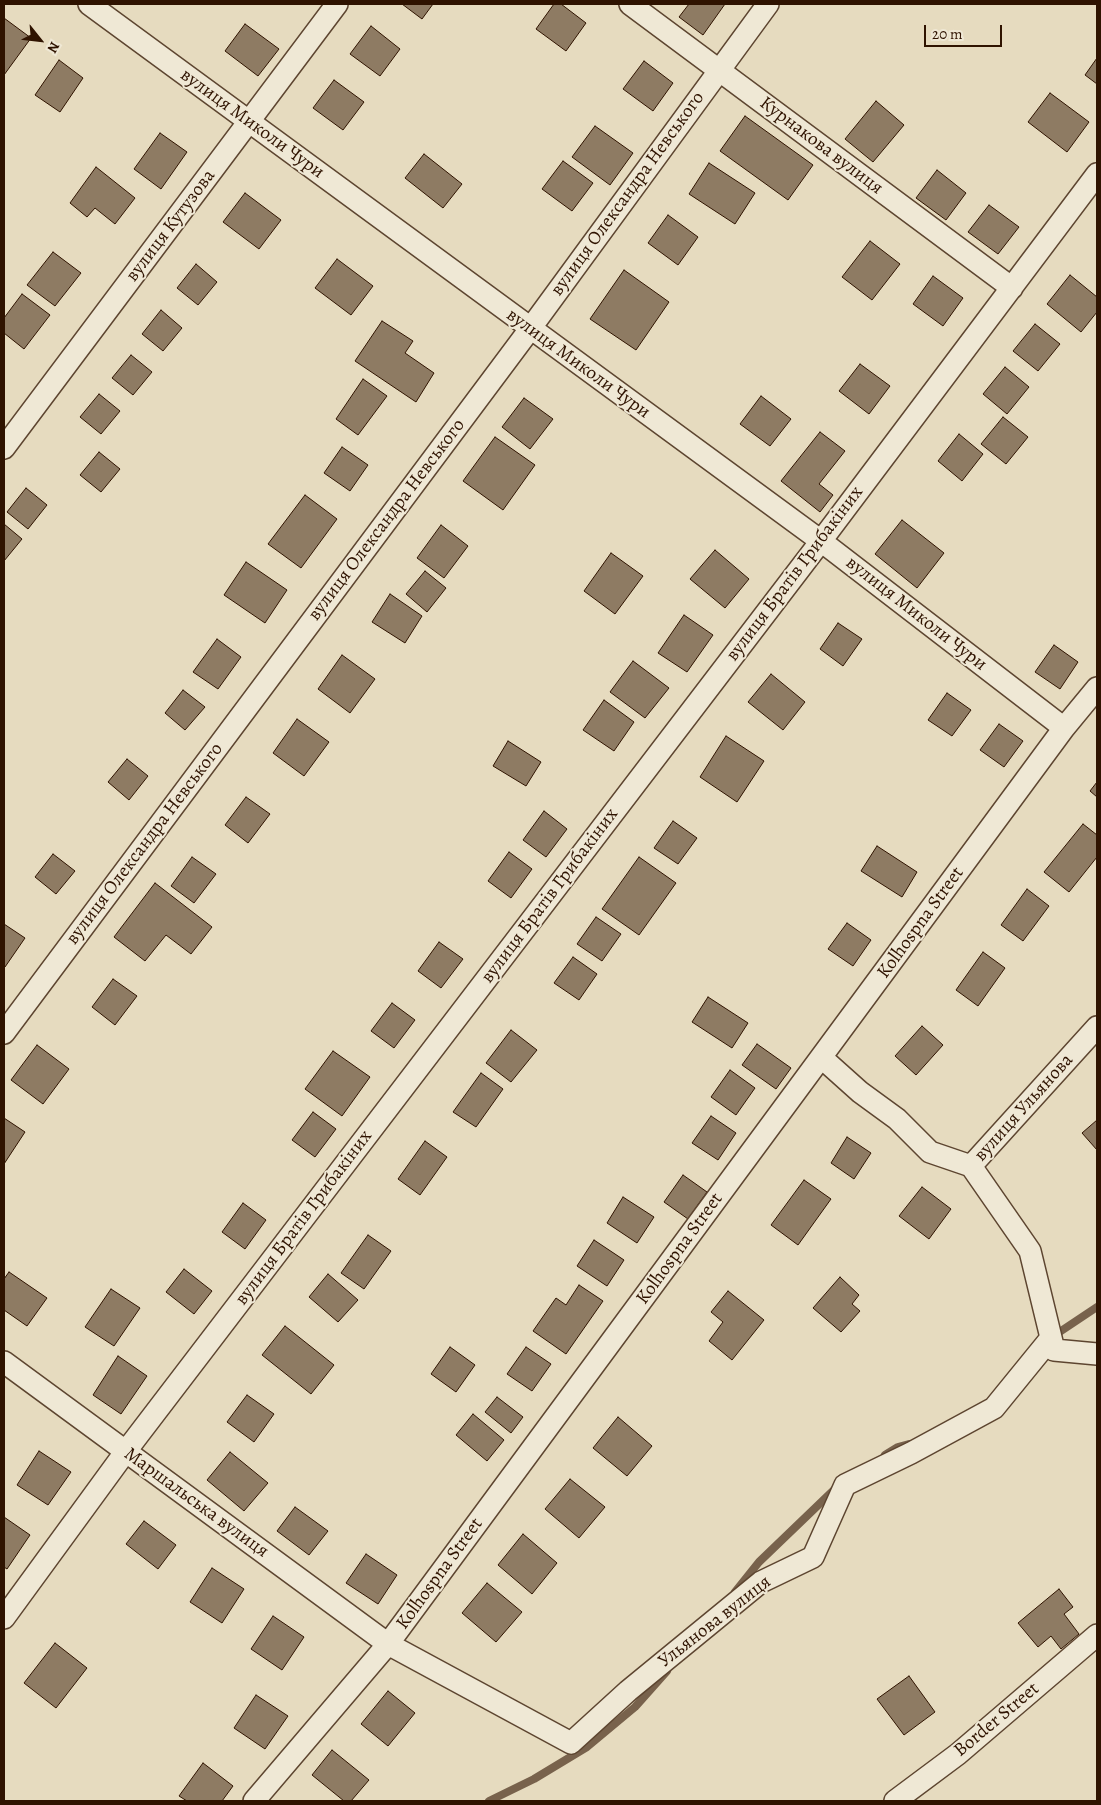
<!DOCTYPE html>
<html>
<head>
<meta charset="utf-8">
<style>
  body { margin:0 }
  #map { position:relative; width:1101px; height:1805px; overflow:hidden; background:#e6dbbf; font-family:Alegreya,serif }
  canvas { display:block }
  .frame { position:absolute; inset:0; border:5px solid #2f1300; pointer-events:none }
  .north { position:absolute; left:15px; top:15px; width:50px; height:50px; -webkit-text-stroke:4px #efe8d5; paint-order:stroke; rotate:119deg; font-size:14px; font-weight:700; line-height:20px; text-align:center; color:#2f1300 }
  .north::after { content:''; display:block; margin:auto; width:18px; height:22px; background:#2f1300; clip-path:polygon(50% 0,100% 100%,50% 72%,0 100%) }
  .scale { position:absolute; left:924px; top:25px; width:78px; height:22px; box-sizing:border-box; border:2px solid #2f1300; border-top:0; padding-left:6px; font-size:15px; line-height:18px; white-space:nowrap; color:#2f1300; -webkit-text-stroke:4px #efe8d5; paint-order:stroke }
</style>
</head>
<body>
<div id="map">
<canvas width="1101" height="1805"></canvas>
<div class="frame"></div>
<div class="north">N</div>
<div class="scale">20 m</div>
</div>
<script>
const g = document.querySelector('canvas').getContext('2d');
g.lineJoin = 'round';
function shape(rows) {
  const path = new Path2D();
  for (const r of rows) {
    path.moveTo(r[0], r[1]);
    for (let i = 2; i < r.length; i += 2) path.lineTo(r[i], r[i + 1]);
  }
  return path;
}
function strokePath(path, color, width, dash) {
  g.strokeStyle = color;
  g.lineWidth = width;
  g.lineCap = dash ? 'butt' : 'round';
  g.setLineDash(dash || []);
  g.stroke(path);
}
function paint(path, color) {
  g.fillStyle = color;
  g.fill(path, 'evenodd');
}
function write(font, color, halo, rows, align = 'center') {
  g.font = font + ' Alegreya,serif';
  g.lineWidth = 4;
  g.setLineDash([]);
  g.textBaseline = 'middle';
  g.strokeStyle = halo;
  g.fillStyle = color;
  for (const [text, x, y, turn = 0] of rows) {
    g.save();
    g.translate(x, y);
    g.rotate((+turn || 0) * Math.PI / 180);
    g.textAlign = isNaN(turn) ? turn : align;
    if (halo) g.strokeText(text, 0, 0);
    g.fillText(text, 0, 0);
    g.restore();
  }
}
strokePath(shape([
  [1052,1337,1097,1307],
  [885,1455,898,1447,909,1444],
  [735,1592,759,1562,836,1488],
  [489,1801,534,1779,587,1747,635,1707,667,1671]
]), '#78624c', 8);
const building = shape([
  [402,4,433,4,422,19,402,4],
  [554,4,561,4,586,23,566,51,536,29,554,4],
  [689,4,725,4,703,35,679,17,689,4],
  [4,18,31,38,4,75,4,18],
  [245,24,279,49,258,76,225,51,245,24],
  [371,26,400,49,380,76,350,54,371,26],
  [1097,58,1097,84,1085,75,1097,58],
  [59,60,83,78,60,112,35,95,59,60],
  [644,61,673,83,653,111,623,89,644,61],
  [334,80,364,102,343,130,313,108,334,80],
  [1050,93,1089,122,1067,152,1028,122,1050,93],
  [876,101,904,125,873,162,845,139,876,101],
  [745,116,813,165,788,200,720,151,745,116],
  [595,126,633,153,610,185,572,157,595,126],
  [160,133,187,152,161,189,134,169,160,133],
  [424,154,462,184,443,208,405,178,424,154],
  [563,161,593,183,572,211,542,189,563,161],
  [709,163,755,193,735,224,689,194,709,163],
  [96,167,135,198,115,224,95,208,87,217,70,203,96,167],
  [937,170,966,193,946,220,916,198,937,170],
  [245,193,281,220,259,249,223,222,245,193],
  [989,205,1019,227,998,254,968,232,989,205],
  [668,215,698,237,678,265,648,243,668,215],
  [870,241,900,264,872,300,842,277,870,241],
  [53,252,81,273,55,306,27,285,53,252],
  [337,259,373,286,351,315,315,288,337,259],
  [196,264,217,282,198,305,177,288,196,264],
  [624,270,669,302,636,350,590,319,624,270],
  [1070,275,1097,297,1097,312,1081,332,1047,304,1070,275],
  [933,276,963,298,943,326,913,304,933,276],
  [22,294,50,315,24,349,4,333,4,318,22,294],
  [161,310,182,328,163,351,142,334,161,310],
  [382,321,413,341,405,353,434,373,416,402,355,361,382,321],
  [1035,324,1060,344,1038,371,1013,351,1035,324],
  [131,355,152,372,133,395,112,378,131,355],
  [860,364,890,386,869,414,839,391,860,364],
  [1005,367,1029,387,1007,414,983,394,1005,367],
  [363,379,387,396,358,435,336,419,363,379],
  [99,394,120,411,101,434,80,417,99,394],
  [761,396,791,419,770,446,740,424,761,396],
  [524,398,553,419,530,449,502,427,524,398],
  [1003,417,1028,437,1006,464,981,444,1003,417],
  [820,432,845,451,819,484,833,495,820,512,781,481,820,432],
  [959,434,983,454,962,481,938,461,959,434],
  [495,437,535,465,503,510,463,481,495,437],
  [342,447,368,465,350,491,324,473,342,447],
  [99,452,120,469,101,492,80,475,99,452],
  [26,488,47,505,28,529,7,512,26,488],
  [305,495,337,519,301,568,268,544,305,495],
  [902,520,944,553,917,588,875,554,902,520],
  [4,524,22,539,4,561,4,524],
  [441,525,468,546,444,578,417,558,441,525],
  [715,550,749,579,725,608,690,579,715,550],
  [611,553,643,576,615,614,584,591,611,553],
  [246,562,287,590,265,623,224,595,246,562],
  [425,571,446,588,427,612,406,594,425,571],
  [390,594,422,616,405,643,372,622,390,594],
  [684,615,713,635,687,672,658,653,684,615],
  [838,623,862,639,843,666,820,649,838,623],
  [217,639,241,657,218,689,193,672,217,639],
  [1054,645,1078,662,1060,689,1035,672,1054,645],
  [342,655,375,679,350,713,318,689,342,655],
  [633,661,669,688,645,718,610,692,633,661],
  [771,674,805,702,783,730,748,702,771,674],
  [183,690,205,707,185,730,165,713,183,690],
  [947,693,971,710,952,736,928,720,947,693],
  [604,700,634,722,614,751,583,730,604,700],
  [297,719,329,742,304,776,273,753,297,719],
  [999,724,1023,741,1004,767,980,750,999,724],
  [726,736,764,761,737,802,700,777,726,736],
  [508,741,541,762,526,786,493,766,508,741],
  [127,759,148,776,129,800,108,782,127,759],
  [1097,782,1097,797,1090,791,1097,782],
  [246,797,270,814,248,843,225,825,246,797],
  [544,811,567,829,546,857,523,840,544,811],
  [673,821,697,838,678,864,654,848,673,821],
  [1083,824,1097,835,1097,857,1069,892,1044,872,1083,824],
  [877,846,917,872,902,897,861,871,877,846],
  [509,852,532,869,511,898,488,881,509,852],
  [53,854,75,871,56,894,35,877,53,854],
  [192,857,216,874,194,903,171,886,192,857],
  [639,857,676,883,639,935,602,909,639,857],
  [155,883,212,927,191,954,166,935,145,961,114,937,155,883],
  [1027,889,1049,906,1023,941,1001,925,1027,889],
  [596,917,621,934,602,961,577,944,596,917],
  [847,923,871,940,853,966,828,949,847,923],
  [4,924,25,938,5,967,4,966,4,924],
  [439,942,463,959,441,988,418,971,439,942],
  [983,952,1005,968,978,1006,956,990,983,952],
  [573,957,597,974,579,1000,554,983,573,957],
  [113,979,137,996,115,1025,92,1007,113,979],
  [708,997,748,1023,732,1048,692,1022,708,997],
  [392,1003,415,1020,394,1048,371,1031,392,1003],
  [922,1026,943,1045,916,1075,895,1056,922,1026],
  [511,1030,537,1050,511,1082,486,1063,511,1030],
  [757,1044,791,1068,776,1089,742,1065,757,1044],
  [37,1045,69,1069,43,1104,11,1080,37,1045],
  [333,1051,370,1077,342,1116,305,1089,333,1051],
  [730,1070,755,1088,736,1115,711,1097,730,1070],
  [481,1073,503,1089,476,1127,453,1112,481,1073],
  [313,1112,336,1129,315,1157,292,1140,313,1112],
  [711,1116,736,1133,718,1160,692,1143,711,1116],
  [4,1118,25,1132,4,1164,4,1118],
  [1097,1120,1097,1150,1082,1133,1097,1120],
  [847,1137,871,1153,854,1179,831,1163,847,1137],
  [425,1141,447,1157,420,1195,398,1179,425,1141],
  [683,1175,707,1192,688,1219,664,1202,683,1175],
  [804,1180,831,1199,798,1245,771,1225,804,1180],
  [922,1187,951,1209,929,1239,899,1216,922,1187],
  [623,1197,654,1217,637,1243,607,1223,623,1197],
  [243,1203,266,1220,245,1249,222,1232,243,1203],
  [368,1235,391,1251,364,1289,341,1273,368,1235],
  [594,1240,624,1260,607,1286,577,1266,594,1240],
  [184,1269,212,1291,194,1314,166,1292,184,1269],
  [9,1272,47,1298,27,1326,4,1310,4,1279,9,1272],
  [328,1274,358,1300,338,1322,309,1297,328,1274],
  [840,1277,859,1295,852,1304,860,1311,841,1332,813,1308,840,1277],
  [579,1285,603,1301,566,1354,533,1331,556,1298,566,1305,579,1285],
  [111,1289,140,1308,114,1346,85,1327,111,1289],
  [728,1291,764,1320,732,1360,709,1341,723,1322,711,1312,728,1291],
  [285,1326,334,1365,311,1394,262,1355,285,1326],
  [450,1347,475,1365,456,1392,431,1374,450,1347],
  [526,1347,551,1364,532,1391,507,1374,526,1347],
  [118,1356,147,1376,121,1414,93,1395,118,1356],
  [247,1395,274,1414,254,1442,227,1422,247,1395],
  [497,1397,523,1417,511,1433,485,1412,497,1397],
  [473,1414,504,1440,487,1461,456,1435,473,1414],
  [618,1417,652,1446,627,1476,593,1448,618,1417],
  [39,1451,71,1472,48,1505,17,1485,39,1451],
  [230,1452,268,1483,244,1511,207,1480,230,1452],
  [570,1479,605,1507,579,1538,545,1509,570,1479],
  [295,1507,328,1531,309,1555,277,1531,295,1507],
  [4,1517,30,1535,7,1569,4,1567,4,1517],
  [144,1521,176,1545,158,1569,126,1544,144,1521],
  [523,1534,557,1563,532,1594,498,1565,523,1534],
  [366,1554,397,1575,378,1604,346,1583,366,1554],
  [212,1568,244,1589,222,1623,190,1602,212,1568],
  [487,1583,522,1612,496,1642,462,1613,487,1583],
  [1059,1589,1073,1607,1064,1614,1079,1634,1061,1649,1051,1636,1038,1647,1018,1623,1059,1589],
  [273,1616,304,1637,282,1670,251,1649,273,1616],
  [55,1643,87,1668,56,1708,24,1683,55,1643],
  [909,1676,935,1712,904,1735,877,1699,909,1676],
  [388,1691,415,1713,388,1746,361,1724,388,1691],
  [256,1695,288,1716,265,1749,234,1728,256,1695],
  [332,1750,369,1780,351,1801,344,1801,312,1775,332,1750],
  [203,1763,233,1786,222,1801,187,1801,179,1796,203,1763]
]);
paint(building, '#8e7b63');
strokePath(building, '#2f1300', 1);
const street = shape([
  [89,4,821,541,1064,728],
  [630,4,1012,288],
  [4,448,337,4],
  [4,1033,530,329,768,4],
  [822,1058,860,1092,897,1119,930,1152,971,1166],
  [971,1166,1030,1251,1054,1350,1097,1354],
  [971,1166,1097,1027],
  [4,1362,388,1644,571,1743,628,1691,761,1582,813,1557,845,1485,911,1453,994,1408,1051,1338],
  [4,1618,126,1451,821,541,1097,174],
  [254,1801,388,1644,1064,728,1097,688],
  [895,1801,958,1754,1097,1635]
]);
strokePath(street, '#5d4530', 24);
strokePath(street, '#efe8d5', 21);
write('19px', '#2f1300', '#efe8d5', [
  ["вулиця Миколи Чури",252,124,36],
  ["Курнакова вулиця",821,146,37],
  ["вулиця Олександра Невського",628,194,-54],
  ["вулиця Кутузова",171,226,-53],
  ["вулиця Миколи Чури",578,364,36],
  ["вулиця Олександра Невського",387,520,-53],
  ["вулиця Братів Грибакіних",795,574,-53],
  ["вулиця Миколи Чури",916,614,38],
  ["вулиця Олександра Невського",145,844,-53],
  ["вулиця Братів Грибакіних",550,896,-53],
  ["Kolhospna Street",921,923,-54],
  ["вулиця Ульянова",1024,1108,-48],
  ["вулиця Братів Грибакіних",304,1218,-53],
  ["Kolhospna Street",680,1249,-54],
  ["Маршальська вулиця",196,1503,36],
  ["Kolhospna Street",440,1574,-54],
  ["Ульянова вулиця",715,1622,-38],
  ["Border Street",997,1720,-40]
]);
</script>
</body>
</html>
